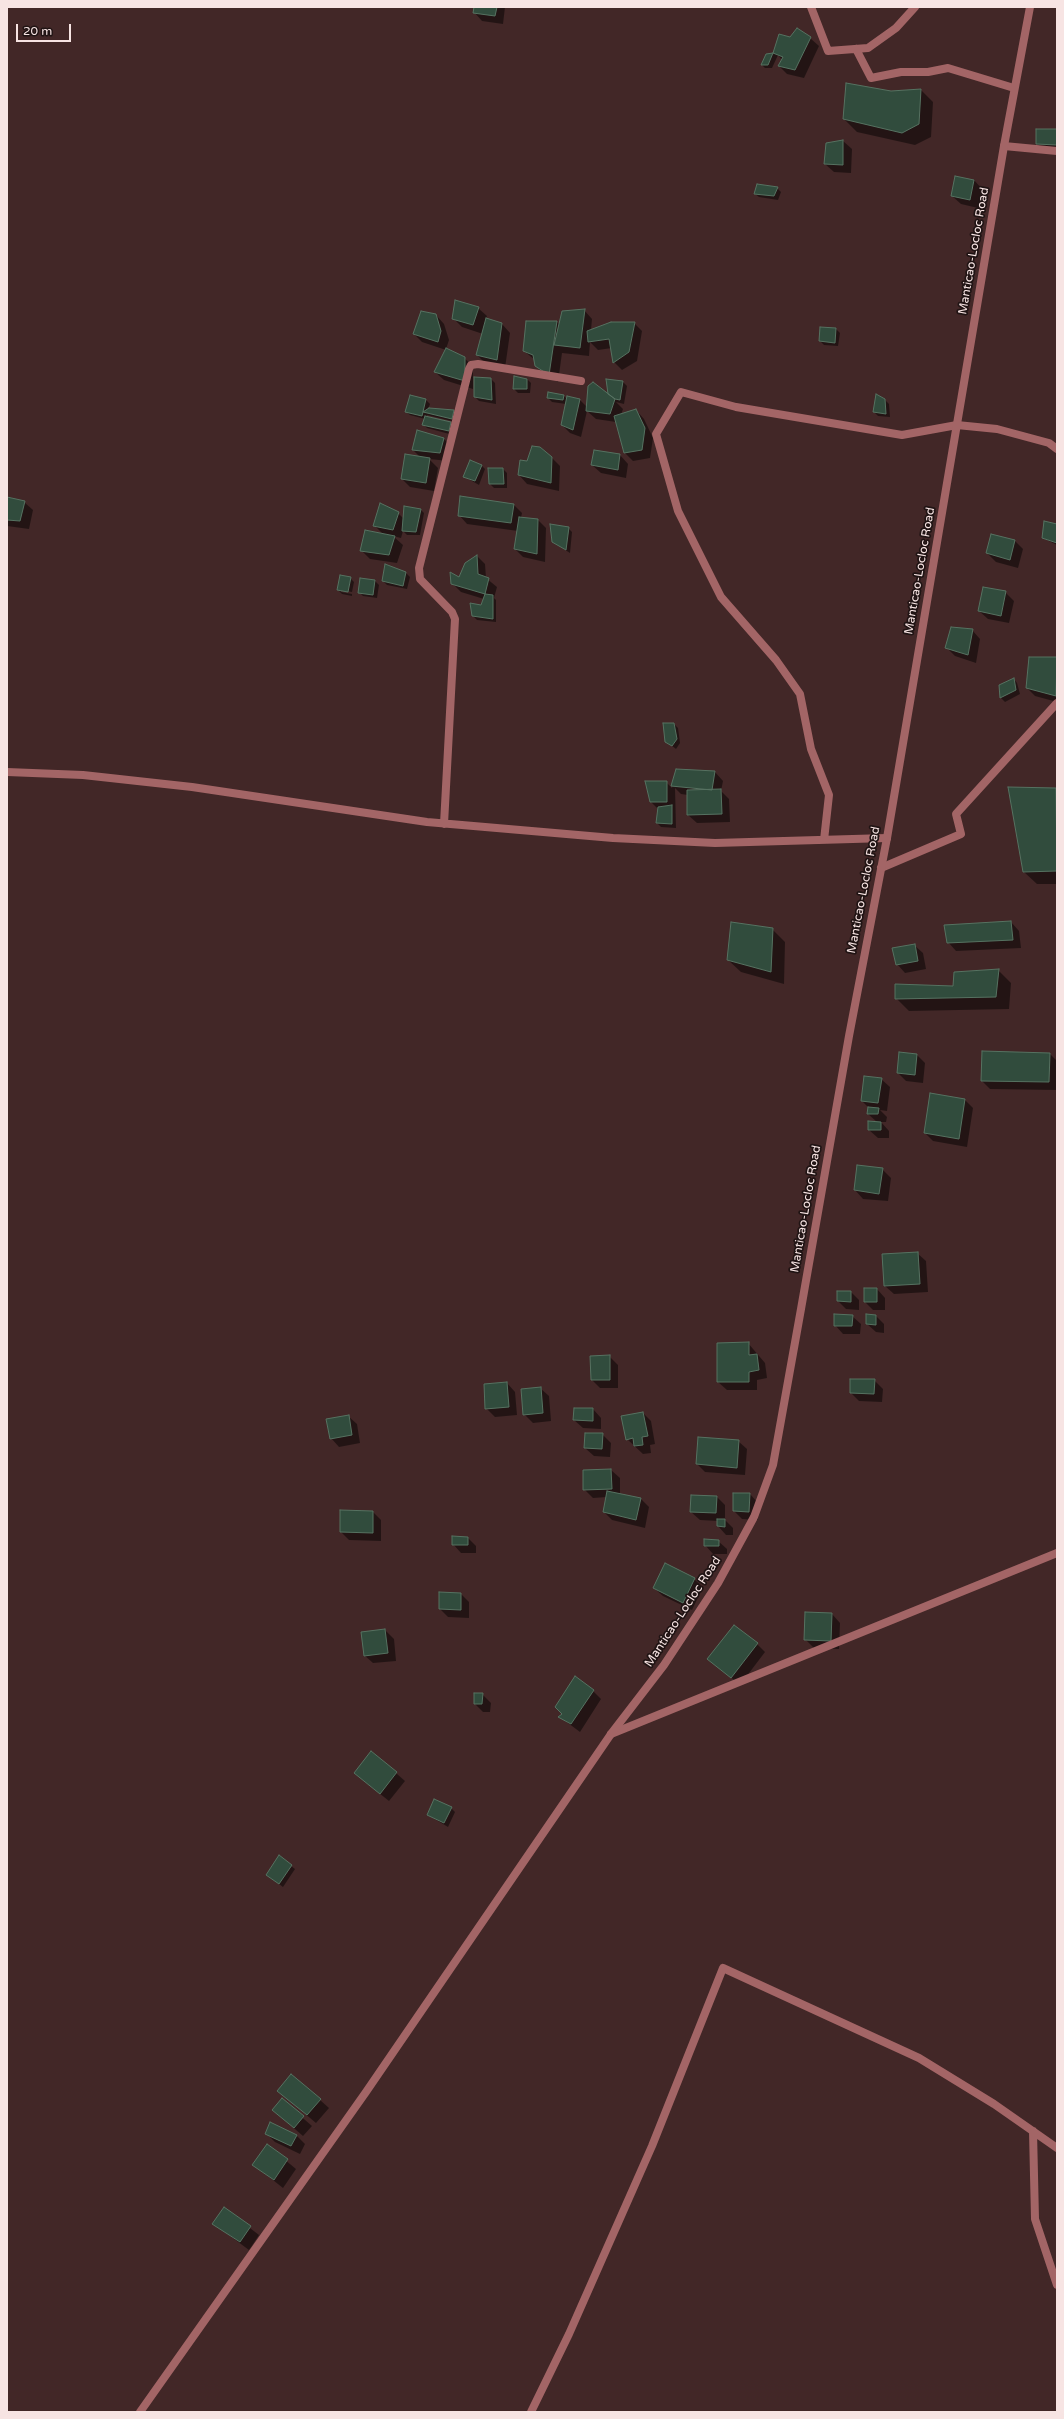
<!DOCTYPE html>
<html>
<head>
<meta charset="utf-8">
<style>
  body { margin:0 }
  #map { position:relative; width:1064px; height:2419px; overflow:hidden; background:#422727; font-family:"Varela Round",sans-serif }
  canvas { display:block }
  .frame { position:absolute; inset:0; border:8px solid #f7e4e3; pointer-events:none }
  .scale { position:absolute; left:16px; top:24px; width:55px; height:18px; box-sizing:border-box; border:2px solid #f7e4e3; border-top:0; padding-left:5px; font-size:12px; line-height:14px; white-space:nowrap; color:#f7e4e3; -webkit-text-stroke:3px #201414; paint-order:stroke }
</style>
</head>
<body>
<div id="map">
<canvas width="1064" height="2419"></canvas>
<div class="frame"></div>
<div class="scale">20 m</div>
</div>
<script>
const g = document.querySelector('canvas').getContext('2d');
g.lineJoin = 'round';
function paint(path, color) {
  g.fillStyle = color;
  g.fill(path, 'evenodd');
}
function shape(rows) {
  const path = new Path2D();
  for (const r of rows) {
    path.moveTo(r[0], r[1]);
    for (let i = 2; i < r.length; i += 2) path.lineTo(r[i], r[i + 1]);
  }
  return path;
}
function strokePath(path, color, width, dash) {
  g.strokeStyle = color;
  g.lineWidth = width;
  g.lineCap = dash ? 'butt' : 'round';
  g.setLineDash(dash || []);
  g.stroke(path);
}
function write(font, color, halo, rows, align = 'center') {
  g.font = font + ' "Varela Round",sans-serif';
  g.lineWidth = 3.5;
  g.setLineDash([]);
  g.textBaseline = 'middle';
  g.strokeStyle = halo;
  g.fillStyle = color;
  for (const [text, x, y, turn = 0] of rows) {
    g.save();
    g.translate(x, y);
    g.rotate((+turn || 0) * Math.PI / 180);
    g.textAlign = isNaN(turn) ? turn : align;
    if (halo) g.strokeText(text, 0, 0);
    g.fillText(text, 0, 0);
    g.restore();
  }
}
paint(shape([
  [475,7,505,7,503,24,482,21,474,12],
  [790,38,810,38,819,46,804,78,787,74,779,66,782,60,778,55,772,68,765,68,762,65,767,55,774,53],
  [921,90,933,102,931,137,915,145,857,132,844,119,891,92],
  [1057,130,1057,148,1041,148,1037,144],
  [843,141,852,149,851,173,834,172,825,164,827,144],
  [974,180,982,189,978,208,961,204,952,196],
  [777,188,781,192,778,200,759,197,755,194],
  [478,308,487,316,486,319,502,324,510,333,505,368,485,363,477,355,483,334,462,327,453,318],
  [584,310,592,319,591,330,634,323,642,331,637,361,622,370,614,362,612,348,598,350,590,342,589,356,562,353,558,382,544,374,536,366,535,360,524,351,527,322,557,322,559,324],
  [436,315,444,324,449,340,446,349,464,358,473,366,473,389,444,380,435,372,446,350,422,342,414,334],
  [836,329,840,333,838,346,824,345,820,341],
  [491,379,495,383,496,404,479,401,475,397],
  [527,379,531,383,530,393,518,393,514,389],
  [607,380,623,382,627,386,624,404,616,402,623,409,621,415,636,410,644,419,653,438,650,458,633,461,624,452,616,422,596,419,587,411,581,437,570,433,562,425,566,404,552,402,548,398,549,394,564,396,567,399,580,400,587,407,611,398],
  [426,400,430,404,428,409,453,411,457,415,456,422,427,415,426,418,450,423,454,427,453,435,427,428,423,424,425,419,410,415,406,412],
  [885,400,889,404,890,417,878,416,874,412],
  [417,431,444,439,452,447,449,461,429,459,438,468,434,491,410,487,402,479,421,458,413,450],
  [620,455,628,464,626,478,601,473,592,465],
  [552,458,560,466,559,491,527,484,519,475],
  [481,465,485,469,479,485,465,477],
  [489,469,503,469,507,473,507,488,494,488,490,484],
  [7,498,24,502,33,510,29,529,7,526],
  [514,505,522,513,521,518,538,520,546,528,545,562,523,557,515,549,518,531,467,524,459,515],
  [420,509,424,513,420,535,407,535,403,531,401,538,393,536,403,545,397,563,370,559,361,550,384,535,375,526,398,513,404,519],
  [1057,525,1057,545,1043,538],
  [568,528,572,532,570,553,553,542],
  [1015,541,1023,549,1018,568,996,562,987,553],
  [477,556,485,564,486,578,497,587,494,598,496,600,496,622,477,620,473,616,484,599,461,592,452,583,459,578,466,563],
  [406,573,410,577,407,589,387,585,383,581],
  [350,578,354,582,352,592,341,590,341,592,352,594,352,596,342,594,338,590],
  [375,581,379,585,377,598,363,596,359,592],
  [1005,592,1014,601,1009,623,988,619,979,611],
  [972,630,980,639,976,663,955,656,946,647],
  [1030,658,1057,658,1057,702,1035,696,1027,688],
  [1014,679,1017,683,1020,694,1005,702,1001,698,1000,685],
  [674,724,678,728,680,743,676,749,666,741],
  [676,770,715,772,723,781,721,791,729,799,730,822,697,823,688,815,688,795,681,794,675,788,676,828,661,827,657,823,659,810,651,802,666,782,672,788],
  [1055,789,1057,791,1057,884,1037,884,1024,872],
  [1011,922,1019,931,1021,948,956,951,948,942],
  [772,929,785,942,784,984,741,972,728,960],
  [914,945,923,953,926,969,905,973,897,964],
  [998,970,1011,983,1009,1009,909,1011,896,998,954,987],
  [1050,1054,1057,1061,1057,1090,990,1089,982,1081],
  [917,1055,925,1063,923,1083,906,1081,898,1073],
  [881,1079,890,1087,887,1111,880,1110,887,1117,886,1122,881,1122,889,1131,889,1138,878,1138,869,1130,877,1122,868,1114,869,1108,862,1101],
  [965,1100,973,1108,967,1147,933,1141,925,1133],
  [882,1169,891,1178,888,1201,863,1199,855,1190],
  [917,1253,926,1261,928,1292,894,1294,885,1286],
  [877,1289,885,1298,885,1310,873,1310,865,1302],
  [851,1292,859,1300,859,1310,846,1309,838,1301],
  [852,1316,861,1324,860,1334,843,1334,835,1325],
  [876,1316,884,1324,884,1333,876,1332,867,1324],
  [748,1343,765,1363,767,1378,757,1380,757,1390,727,1390,718,1382],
  [609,1356,618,1365,618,1388,600,1388,592,1380],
  [874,1380,883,1389,882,1402,859,1401,851,1393],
  [507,1383,515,1392,517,1415,495,1417,486,1408],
  [540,1388,549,1396,551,1421,533,1423,524,1414],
  [593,1409,601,1418,601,1429,583,1428,574,1420],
  [643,1413,651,1421,655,1444,650,1445,651,1453,643,1454,627,1439],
  [348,1416,357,1424,360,1443,339,1447,331,1438],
  [602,1434,611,1443,610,1457,594,1456,585,1448],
  [738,1441,747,1449,745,1475,705,1472,697,1464],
  [611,1470,620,1478,620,1495,641,1499,649,1507,645,1528,612,1520,604,1512,607,1497,593,1498,584,1489,584,1471],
  [750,1494,758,1503,758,1520,742,1519,734,1511],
  [717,1497,725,1505,725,1520,733,1528,733,1535,726,1535,718,1526,718,1521,700,1520,691,1512],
  [373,1512,381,1520,381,1541,349,1540,341,1532],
  [468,1538,476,1546,476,1553,461,1553,453,1544],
  [718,1541,727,1549,727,1554,713,1554,705,1545],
  [694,1579,703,1587,692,1610,663,1596,654,1588],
  [461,1594,469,1602,469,1618,448,1617,440,1609],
  [832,1614,840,1623,839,1649,814,1648,805,1639],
  [385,1630,394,1639,396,1661,373,1663,364,1655],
  [757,1644,765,1652,740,1685,709,1659],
  [593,1691,601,1699,580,1732,560,1717],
  [482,1694,491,1703,490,1712,483,1712,475,1704],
  [372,1752,405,1781,389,1801,364,1781],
  [451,1808,455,1812,448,1827,428,1815],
  [291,1866,295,1869,283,1887,271,1878],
  [278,2091,320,2100,329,2108,316,2123],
  [282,2100,312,2126,303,2136,273,2110],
  [266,2133,296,2135,305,2144,300,2154,275,2142],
  [267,2145,296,2169,283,2188,254,2165],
  [224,2208,259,2235,249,2250,214,2224]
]), '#0007');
const building = shape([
  [474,7,497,7,495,16,473,13,474,7],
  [797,28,811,37,795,70,778,66,783,57,773,53,779,34,790,37,797,28],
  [773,53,768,65,761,65,766,54,773,53],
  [846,83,891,91,921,89,919,124,902,133,843,119,846,83],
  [1036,129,1057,129,1057,145,1036,144,1036,129],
  [843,140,843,165,824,164,826,143,843,140],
  [955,176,974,180,970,200,951,196,955,176],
  [757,184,778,187,774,196,754,194,757,184],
  [455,300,479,307,473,325,452,319,455,300],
  [585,309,580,348,554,345,562,311,585,309],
  [421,311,436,314,441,331,438,342,413,334,421,311],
  [486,318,502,323,497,360,476,355,486,318],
  [526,321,557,321,549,375,535,366,533,355,523,351,526,321],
  [611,322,635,322,629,352,613,363,609,339,588,342,587,331,611,322],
  [820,327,836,328,835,343,819,341,820,327],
  [446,348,465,357,465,381,434,372,446,348],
  [514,376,527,379,527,389,513,389,514,376],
  [474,377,491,378,492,400,474,397,474,377],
  [606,379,623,381,620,400,615,399,608,394,606,379],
  [593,382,615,399,610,414,586,411,588,386,593,382],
  [548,392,564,395,563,400,547,398,548,392],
  [876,394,885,399,886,414,873,412,876,394],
  [410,395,426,399,422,416,405,412,410,395],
  [567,396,580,399,573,430,561,425,567,396],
  [429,408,454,410,452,419,423,412,429,408],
  [636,409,645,428,642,450,624,453,614,416,636,409],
  [425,416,451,422,449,431,422,425,425,416],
  [417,430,444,438,440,453,412,450,417,430],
  [532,446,540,447,552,457,551,483,518,475,520,460,527,461,532,446],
  [594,450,620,454,618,470,591,465,594,450],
  [405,454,430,458,426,483,401,479,405,454],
  [470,460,482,465,475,481,463,477,470,460],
  [488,468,503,468,504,484,489,484,488,468],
  [460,496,514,504,511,523,458,516,460,496],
  [7,497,25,501,20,521,7,520,7,497],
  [380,503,399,512,393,530,373,526,380,503],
  [404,506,421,509,416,532,402,531,404,506],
  [519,517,538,519,537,554,514,549,519,517],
  [1044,521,1057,524,1057,543,1042,538,1044,521],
  [550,524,569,527,566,550,552,542,550,524],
  [365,530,395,536,389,555,360,551,365,530],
  [991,534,1015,540,1010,560,986,553,991,534],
  [477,555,478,574,489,578,485,594,451,584,450,572,459,577,465,563,477,555],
  [385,564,406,572,403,586,382,581,385,564],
  [340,575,351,577,348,592,337,590,340,575],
  [360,578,375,580,373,595,358,593,360,578],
  [983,587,1006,591,1001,616,978,611,983,587],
  [485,594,493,595,493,619,472,616,470,603,481,605,485,594],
  [951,627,973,629,968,655,945,648,951,627],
  [1029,657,1057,657,1056,696,1026,688,1029,657],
  [1014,678,1016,690,1000,698,999,685,1014,678],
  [663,723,674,723,677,739,672,746,665,742,663,723],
  [676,769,715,771,712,790,671,786,676,769],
  [645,781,667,781,667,802,650,802,645,781],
  [1008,787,1056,788,1057,871,1023,872,1008,787],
  [721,789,722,814,687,815,687,790,721,789],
  [672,805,672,824,656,823,658,807,672,805],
  [1011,921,1013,940,947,943,944,925,1011,921],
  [731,922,773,928,771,972,727,960,731,922],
  [915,944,918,961,896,965,892,948,915,944],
  [999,969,996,997,895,999,895,984,953,986,954,972,999,969],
  [982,1051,1050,1053,1049,1082,981,1081,982,1051],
  [899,1052,917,1054,915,1075,897,1073,899,1052],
  [864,1076,882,1078,878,1103,861,1101,864,1076],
  [930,1093,965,1099,959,1139,924,1133,930,1093],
  [868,1107,879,1108,878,1114,867,1114,868,1107],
  [868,1121,881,1122,881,1130,868,1130,868,1121],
  [857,1165,883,1168,879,1194,854,1190,857,1165],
  [918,1252,920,1284,884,1286,882,1254,918,1252],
  [864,1288,877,1288,877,1302,864,1302,864,1288],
  [837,1291,851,1291,851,1302,837,1301,837,1291],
  [834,1314,853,1315,852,1326,834,1326,834,1314],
  [866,1314,876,1315,876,1325,866,1324,866,1314],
  [749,1342,749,1355,757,1354,759,1370,749,1372,749,1382,717,1382,717,1343,749,1342],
  [610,1355,610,1380,591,1380,590,1356,610,1355],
  [850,1379,875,1379,874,1394,850,1393,850,1379],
  [507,1382,509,1407,485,1409,484,1384,507,1382],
  [541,1387,543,1413,523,1415,521,1389,541,1387],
  [574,1408,593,1408,593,1421,573,1420,574,1408],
  [643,1412,648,1436,642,1437,643,1445,634,1446,633,1438,626,1440,621,1416,643,1412],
  [349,1415,352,1435,330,1439,326,1419,349,1415],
  [585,1433,603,1433,602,1449,584,1448,585,1433],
  [698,1437,739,1440,737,1468,696,1464,698,1437],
  [611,1469,612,1489,583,1490,583,1470,611,1469],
  [607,1491,641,1498,636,1520,603,1512,607,1491],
  [733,1493,750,1493,749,1512,733,1511,733,1493],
  [691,1495,717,1496,716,1513,690,1512,691,1495],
  [340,1510,373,1511,373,1533,340,1532,340,1510],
  [717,1519,725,1519,725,1527,717,1526,717,1519],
  [452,1536,468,1537,468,1545,452,1545,452,1536],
  [704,1539,719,1540,719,1546,704,1546,704,1539],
  [665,1563,695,1578,683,1603,653,1588,665,1563],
  [439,1592,461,1593,461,1610,439,1609,439,1592],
  [805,1612,832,1613,831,1641,804,1640,805,1612],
  [734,1625,758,1643,731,1678,707,1659,734,1625],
  [385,1629,388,1653,364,1656,361,1632,385,1629],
  [575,1676,594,1690,571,1724,558,1717,562,1714,555,1707,575,1676],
  [474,1693,483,1693,482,1704,474,1704,474,1693],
  [371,1751,397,1772,380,1794,354,1773,371,1751],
  [434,1799,452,1807,444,1823,427,1815,434,1799],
  [279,1855,292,1865,279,1884,266,1875,279,1855],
  [291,2074,321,2099,307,2115,277,2091,291,2074],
  [282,2098,304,2116,294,2128,272,2110,282,2098],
  [270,2122,297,2135,291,2146,265,2134,270,2122],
  [267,2144,288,2159,274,2180,252,2165,267,2144],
  [224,2207,251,2226,240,2242,212,2224,224,2207]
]);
paint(building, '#314c3d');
strokePath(building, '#567261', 1);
strokePath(shape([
  [811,7,828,51,868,48,896,28,915,7],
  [856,49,871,78,901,72,928,72,948,68,1014,88],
  [1004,146,1057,151],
  [7,772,83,775,192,787,427,822,613,838,715,843,887,838],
  [444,824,455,619,452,612,420,579,419,568,469,369,471,365,478,364,581,381],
  [824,840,829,795,811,749,800,694,776,660,721,597,678,511,656,434,681,392,736,407,902,435,957,425,997,429,1049,443,1057,449],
  [881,868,961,834,956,814,1057,703],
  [611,1734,1057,1553],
  [1033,2131,1035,2219,1057,2285],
  [531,2412,569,2334,652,2146,723,1968,919,2058,994,2104,1057,2148]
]), '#a36566', 8);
strokePath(shape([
  [140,2412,366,2092,611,1734,664,1665,718,1583,754,1517,773,1465,801,1309,849,1036,887,838,1004,146,1030,7]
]), '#a36566', 8);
write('12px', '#f7e4e3', '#201414', [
  ["Manticao-Locloc Road",974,251,-80],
  ["Manticao-Locloc Road",920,571,-80],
  ["Manticao-Locloc Road",864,890,-79],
  ["Manticao-Locloc Road",806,1209,-80],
  ["Manticao-Locloc Road",683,1612,-57]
]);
</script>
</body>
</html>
